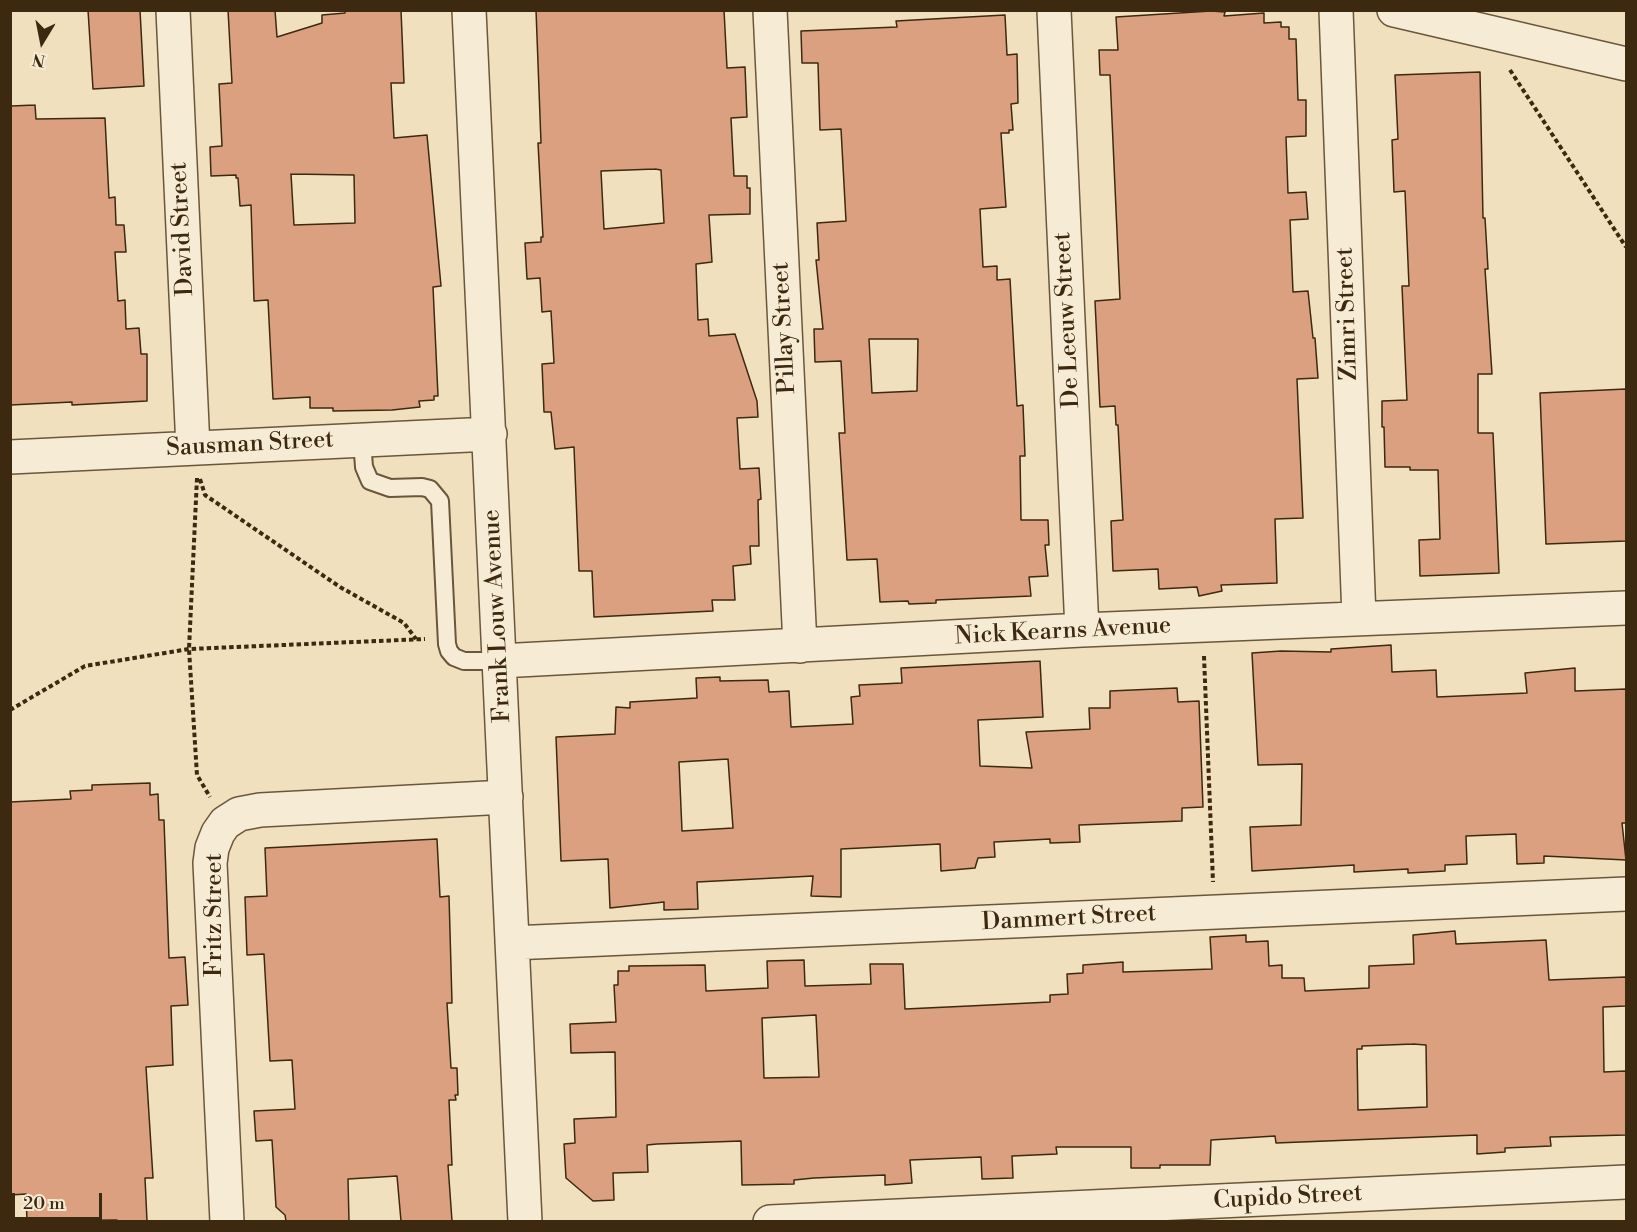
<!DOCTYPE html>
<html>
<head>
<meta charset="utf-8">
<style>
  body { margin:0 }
  #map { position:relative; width:1637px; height:1232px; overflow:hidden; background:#f1e0be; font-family:"Libre Bodoni",serif }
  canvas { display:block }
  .frame { position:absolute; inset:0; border:12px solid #3d290f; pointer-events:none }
  .north { position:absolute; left:12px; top:12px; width:60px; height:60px; -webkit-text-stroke:4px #f6ebd5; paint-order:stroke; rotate:190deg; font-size:16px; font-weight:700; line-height:24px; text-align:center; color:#3d290f }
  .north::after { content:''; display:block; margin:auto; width:21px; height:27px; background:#3d290f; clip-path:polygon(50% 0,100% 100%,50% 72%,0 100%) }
  .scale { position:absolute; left:12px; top:1193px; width:90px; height:27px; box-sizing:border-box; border:3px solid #3d290f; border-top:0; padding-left:8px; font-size:18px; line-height:21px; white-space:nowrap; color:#3d290f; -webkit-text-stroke:4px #f6ebd5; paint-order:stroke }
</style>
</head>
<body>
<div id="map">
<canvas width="1637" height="1232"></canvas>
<div class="frame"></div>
<div class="north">N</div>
<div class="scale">20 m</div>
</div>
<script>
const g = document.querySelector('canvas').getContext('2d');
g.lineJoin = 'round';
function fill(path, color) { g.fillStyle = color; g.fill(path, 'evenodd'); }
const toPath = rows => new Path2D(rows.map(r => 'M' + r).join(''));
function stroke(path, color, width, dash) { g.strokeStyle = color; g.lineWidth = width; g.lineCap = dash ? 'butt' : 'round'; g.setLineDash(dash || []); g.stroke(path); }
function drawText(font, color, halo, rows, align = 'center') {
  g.font = font + ' "Libre Bodoni",serif'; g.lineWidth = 5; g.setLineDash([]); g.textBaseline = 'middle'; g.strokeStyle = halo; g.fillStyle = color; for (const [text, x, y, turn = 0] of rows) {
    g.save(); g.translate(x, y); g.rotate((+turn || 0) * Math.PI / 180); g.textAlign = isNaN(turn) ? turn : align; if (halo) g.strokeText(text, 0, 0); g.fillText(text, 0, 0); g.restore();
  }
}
const building = toPath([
  [88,10,140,10,144,86,93,89,88,10],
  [228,10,275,10,277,37,322,23,322,15,345,13,345,10,401,10,404,83,391,83,394,138,427,135,441,286,433,287,438,396,434,396,434,400,419,401,420,407,392,410,333,411,333,408,310,408,310,397,273,399,268,300,254,301,251,205,240,206,238,178,236,178,236,175,211,176,210,147,222,146,219,84,232,83,228,10],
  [291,174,354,175,355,223,294,225,291,174],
  [536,10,724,10,727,68,745,67,747,117,731,118,734,176,747,176,747,188,750,188,750,214,709,215,712,262,696,264,698,320,708,319,709,336,735,334,757,401,758,417,737,418,740,469,759,468,761,499,758,500,759,546,750,546,751,564,733,566,735,600,712,600,713,611,594,617,592,571,579,571,574,447,555,449,551,412,544,412,542,364,554,363,551,311,542,312,540,278,527,279,525,243,541,242,541,237,543,237,538,143,541,143,536,10],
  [655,169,661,170,664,223,604,229,601,171,655,169],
  [1211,11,1225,12,1224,16,1264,13,1264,23,1281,22,1281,27,1289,27,1289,39,1296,39,1298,100,1306,100,1306,136,1286,137,1288,193,1306,192,1308,219,1290,220,1293,292,1308,291,1313,338,1315,338,1318,378,1297,379,1303,518,1275,519,1277,583,1221,585,1222,591,1199,596,1197,587,1159,589,1158,569,1113,571,1111,521,1123,520,1118,425,1116,425,1115,406,1100,407,1095,301,1120,299,1110,75,1100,75,1099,50,1118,50,1116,17,1211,11],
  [1005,15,1007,55,1017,54,1018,103,1011,104,1013,130,1009,130,1009,133,1001,133,1006,207,980,209,983,267,997,266,997,280,1010,279,1017,406,1023,405,1025,456,1020,456,1021,520,1048,520,1049,545,1045,545,1048,576,1029,577,1031,596,936,600,936,603,909,604,908,601,880,602,877,559,847,560,839,433,845,433,841,361,815,362,814,329,823,329,816,260,819,260,817,223,846,221,841,129,820,130,818,63,802,63,801,31,897,27,896,21,1005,15],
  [869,339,918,339,917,391,872,393,869,339],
  [1480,72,1483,218,1485,218,1488,269,1485,269,1492,374,1478,374,1478,433,1493,433,1499,573,1420,576,1419,540,1440,539,1438,470,1410,470,1410,467,1385,467,1384,427,1382,427,1382,401,1407,400,1402,286,1409,286,1405,191,1394,192,1392,140,1398,139,1395,75,1480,72],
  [35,105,36,119,105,118,109,198,115,197,116,225,124,225,126,252,115,252,118,301,125,300,126,329,139,328,141,354,147,354,147,401,72,405,72,402,10,405,11,106,35,105],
  [1626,389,1626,541,1546,544,1540,393,1626,389],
  [1391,645,1392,672,1436,670,1437,697,1527,693,1525,673,1575,668,1575,691,1626,689,1626,823,1622,823,1626,860,1544,856,1544,863,1517,864,1516,834,1466,836,1467,864,1445,865,1445,871,1408,873,1408,869,1354,872,1354,865,1252,871,1250,827,1301,825,1302,764,1258,765,1252,653,1281,651,1331,652,1331,649,1391,645],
  [1040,661,1043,717,978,720,980,766,1032,768,1026,732,1090,729,1089,708,1110,708,1110,691,1177,688,1178,702,1199,701,1203,807,1182,808,1182,821,1079,825,1080,842,1050,843,1050,839,994,842,995,857,978,858,975,868,941,871,940,844,841,849,841,897,811,896,813,876,697,882,698,909,664,910,664,902,610,908,608,859,561,861,556,737,615,734,616,707,630,708,630,702,697,698,696,678,720,677,720,681,768,680,769,692,789,691,791,727,853,724,851,697,860,696,859,685,902,683,901,668,1040,661],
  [728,759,733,828,682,831,679,762,728,759],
  [150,783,150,795,158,794,159,820,164,820,169,958,185,957,188,1005,171,1006,173,1065,146,1067,153,1178,145,1178,147,1221,117,1221,117,1220,27,1221,26,1194,10,1195,10,802,71,799,70,791,92,790,92,785,150,783],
  [437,839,440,897,449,896,452,1003,447,1003,451,1068,457,1068,458,1095,455,1095,456,1100,449,1100,452,1165,448,1165,452,1221,401,1221,397,1176,348,1179,349,1221,286,1221,285,1215,276,1207,272,1140,256,1141,254,1111,295,1109,292,1060,270,1061,264,954,247,955,245,897,267,896,265,848,437,839],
  [1455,931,1456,944,1546,940,1549,980,1626,977,1626,1006,1603,1007,1604,1072,1626,1071,1626,1135,1550,1137,1551,1146,1505,1148,1505,1152,1477,1154,1477,1135,1276,1143,1275,1136,1211,1140,1210,1165,1160,1165,1160,1168,1131,1168,1131,1147,1056,1147,1057,1154,1012,1156,1013,1178,982,1179,981,1157,910,1160,912,1183,885,1185,885,1175,814,1178,794,1180,794,1184,742,1185,741,1141,657,1144,647,1145,648,1172,613,1173,614,1200,593,1201,566,1178,564,1144,575,1143,574,1119,616,1117,615,1052,571,1053,570,1024,616,1022,614,985,618,985,618,971,629,971,629,966,705,965,706,991,768,988,767,961,804,960,805,986,871,984,870,964,903,964,905,1009,969,1006,1050,1002,1050,995,1068,994,1067,974,1083,973,1083,965,1123,962,1123,972,1212,969,1210,937,1246,935,1246,942,1268,941,1269,966,1282,965,1282,978,1304,978,1305,991,1369,988,1369,966,1414,964,1413,935,1455,931],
  [816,1015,819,1077,764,1078,762,1018,816,1015],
  [1413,1044,1426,1045,1427,1107,1358,1110,1357,1049,1362,1049,1362,1046,1413,1044]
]);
fill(building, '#daa080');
stroke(building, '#3d290f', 1.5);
const lane = toPath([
  [362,440,364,467,370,481,390,488,422,487,430,489,440,501,447,644,449,651,454,657,464,661,500,661]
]);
const street = toPath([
  [173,10,193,448],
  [469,10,525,1222],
  [770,10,800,646],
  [1054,10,1082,630],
  [1336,10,1359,618],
  [1394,10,1626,64],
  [10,457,490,434],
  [500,661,1082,630,1626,608],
  [512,943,1626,894],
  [227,1222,210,863,212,848,218,833,225,823,239,814,260,810,506,797],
  [770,1222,1626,1182]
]);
stroke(lane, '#6a573b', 20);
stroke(street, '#6a573b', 36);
stroke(toPath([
  [1510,70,1626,247],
  [197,478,189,649,197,775,210,797],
  [200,479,205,495,340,587,404,623,416,639],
  [1204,656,1213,882],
  [10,710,85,666,189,649,425,639]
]), '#3d290f', 4, [4.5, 3]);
stroke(lane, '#f6ebd5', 16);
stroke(street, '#f6ebd5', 33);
drawText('24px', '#3d290f', '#f6ebd5', [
  ["David Street",183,229,-93],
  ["Zimri Street",1348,314,-92],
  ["De Leeuw Street",1068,320,-93],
  ["Pillay Street",785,328,-93],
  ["Sausman Street",250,445,-3],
  ["Frank Louw Avenue",498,616,-93],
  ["Nick Kearns Avenue",1063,632,-3],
  ["Fritz Street",215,915,-90],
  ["Dammert Street",1069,919,-3],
  ["Cupido Street",1288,1198,-3]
]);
</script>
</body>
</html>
